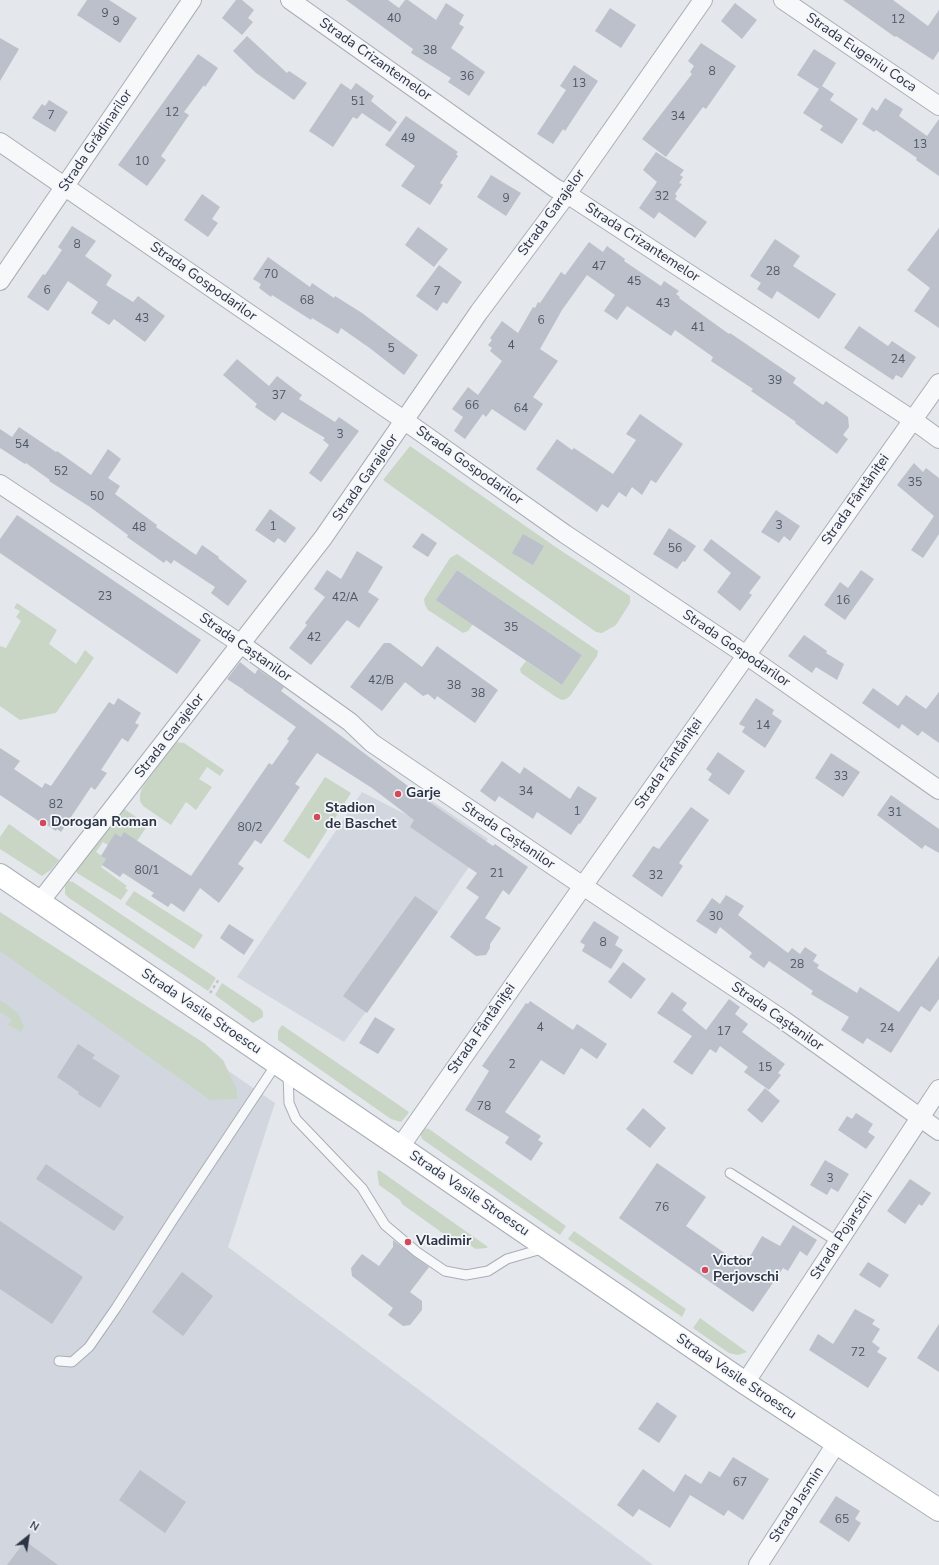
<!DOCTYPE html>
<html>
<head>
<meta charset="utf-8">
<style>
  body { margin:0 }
  #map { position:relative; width:939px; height:1565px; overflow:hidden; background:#e4e7ec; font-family:"Nunito Sans",sans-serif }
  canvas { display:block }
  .north { position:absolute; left:8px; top:1517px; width:40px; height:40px; -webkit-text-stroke:3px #f4f6f9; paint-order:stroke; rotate:30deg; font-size:11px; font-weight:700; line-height:16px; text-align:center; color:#2b3445 }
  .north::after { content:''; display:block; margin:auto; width:14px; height:18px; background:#2b3445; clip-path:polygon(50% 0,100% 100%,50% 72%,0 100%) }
</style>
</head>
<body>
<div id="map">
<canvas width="939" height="1565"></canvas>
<div class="north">N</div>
</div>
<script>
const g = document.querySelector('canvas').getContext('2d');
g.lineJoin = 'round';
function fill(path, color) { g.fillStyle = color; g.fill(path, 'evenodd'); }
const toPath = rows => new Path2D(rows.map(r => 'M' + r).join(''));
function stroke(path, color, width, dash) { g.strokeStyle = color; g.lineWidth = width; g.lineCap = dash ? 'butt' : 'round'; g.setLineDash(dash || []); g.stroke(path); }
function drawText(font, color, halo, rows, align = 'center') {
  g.font = font + ' "Nunito Sans",sans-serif'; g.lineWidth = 3.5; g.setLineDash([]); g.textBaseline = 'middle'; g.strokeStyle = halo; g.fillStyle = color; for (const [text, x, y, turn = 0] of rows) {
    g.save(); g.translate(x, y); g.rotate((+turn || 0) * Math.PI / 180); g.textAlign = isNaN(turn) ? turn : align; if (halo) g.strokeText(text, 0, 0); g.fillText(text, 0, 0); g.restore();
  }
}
fill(toPath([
  [362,792,411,817,426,797,488,839,438,912,344,1042,237,977],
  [0,914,275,1103,228,1247,653,1565,0,1565]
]), '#d2d6de');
fill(toPath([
  [410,446,560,550,630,596,630,603,616,625,602,633,596,632,383,480],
  [457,554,598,651,597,656,570,696,566,699,562,700,556,697,521,673,520,669,526,661,562,685,582,655,457,570,437,599,473,624,468,631,463,633,428,610,425,605,424,599,450,558],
  [17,603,57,630,49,644,76,664,85,650,94,658,56,713,20,720,0,706,0,646,6,648,21,621,16,617,20,611,14,608],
  [175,742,184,743,224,770,220,776,207,767,199,779,212,787,196,810,186,802,171,825,143,806,140,801,140,795,142,788],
  [325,777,351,793,309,859,283,841],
  [120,806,148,825,137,841,121,837,115,833,108,845,103,842,96,852,106,859,101,867,127,886,125,888,128,890,121,900,77,873,76,867],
  [9,824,59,860,52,869,42,876,0,849,0,837],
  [68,881,73,882,216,978,208,991,69,898,65,894,65,886],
  [134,891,203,935,194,949,125,904],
  [0,912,204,1043,223,1060,237,1090,237,1099,210,1100,0,951],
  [222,983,261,1009,263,1012,263,1017,253,1023,215,995],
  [0,1000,18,1013,24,1027,21,1032,8,1025,12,1020,0,1012],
  [282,1025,409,1112,407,1115,401,1122,391,1119,278,1040,278,1031],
  [423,1128,429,1129,566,1226,560,1235,422,1139,420,1133],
  [379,1170,488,1247,486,1248,476,1249,455,1236,448,1237,402,1204,400,1200,379,1185,377,1172],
  [574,1231,686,1309,682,1317,568,1239],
  [700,1318,747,1352,738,1355,729,1353,693,1328]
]), '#c9d6c5');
fill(toPath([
  [87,0,109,0,137,18,120,43,77,15],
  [236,0,242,0,254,10,248,18,253,22,242,35,222,18],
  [346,0,388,0,399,8,405,0,408,0,436,20,446,3,464,15,459,24,464,27,451,48,485,72,469,96,448,82,451,78,411,53,413,49],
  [843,0,893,0,928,26,939,10,939,51,933,60,896,36,895,37],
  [735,3,757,20,742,39,721,21],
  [610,8,636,25,621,48,595,31],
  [247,36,287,73,289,71,307,83,294,100,256,73,233,51],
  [0,38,19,49,0,81],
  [701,43,736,66,706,109,703,107,666,157,642,139,692,74,690,72,694,66,688,61],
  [814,49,836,63,822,86,834,94,830,100,858,119,842,144,820,130,823,126,803,113,819,89,797,75],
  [198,54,218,68,205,87,204,85,184,112,189,115,161,156,166,160,147,186,118,165],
  [574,65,598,81,565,131,563,129,553,144,537,134,566,90,560,86],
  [341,83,351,90,356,83,374,96,371,101,397,122,390,132,362,113,357,119,353,117,333,147,309,131],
  [885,98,903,109,899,116,927,136,939,119,939,176,916,160,917,158,876,130,874,132,862,124,872,107,877,111],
  [49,100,68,112,55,132,32,118,42,104,45,106],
  [406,116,458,152,456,154,458,156,440,183,443,185,430,205,401,186,415,166,385,145],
  [656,152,684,170,680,175,683,177,679,183,682,184,675,194,677,196,675,199,707,222,695,238,659,212,654,219,639,208,657,182,643,170],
  [491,175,521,193,506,216,477,197],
  [202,194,220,207,212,219,218,223,208,237,184,220],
  [72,226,96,241,85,256,112,275,106,285,133,302,138,296,165,316,145,342,114,319,109,325,91,313,98,302,68,281,48,311,27,297,43,274,45,275,62,250,58,247],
  [418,227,448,249,434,267,405,245],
  [939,228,939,328,914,311,930,288,907,270],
  [775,239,800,256,793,266,836,294,819,319,777,291,772,299,757,289,761,283,750,276],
  [589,242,603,252,607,246,625,259,624,261,661,286,664,281,679,291,676,294,680,297,679,298,729,334,730,333,796,378,793,383,823,405,826,401,848,417,849,427,843,435,848,439,837,454,795,423,796,422,751,391,753,389,711,361,713,357,675,330,671,336,627,306,617,320,604,311,615,295,587,275,562,310,540,349,558,361,533,397,543,404,525,431,492,409,486,417,483,414,465,439,454,431,463,417,452,409,468,387,478,395,502,361,490,351,492,348,488,345,492,340,490,338,502,321,518,333,533,307,535,308,538,302,540,303,561,272,565,275],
  [268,257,310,287,312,283,334,298,335,296,362,313,418,355,404,375,371,349,341,328,338,334,312,318,311,320,272,295,271,297,259,288,261,284,253,279],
  [439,265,462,282,447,304,443,302,437,311,416,296],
  [859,326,888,346,892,341,916,357,902,378,896,375,893,380,844,348],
  [237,359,269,386,277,376,302,395,299,399,335,422,339,417,359,431,321,482,309,473,329,445,323,440,325,438,282,412,275,421,255,407,257,404,223,375],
  [640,414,683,444,656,483,651,480,642,495,632,487,626,497,619,492,608,508,602,504,597,512,536,469,557,439,572,450,574,448,613,474,636,440,626,434],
  [19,427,56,452,57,451,91,475,108,449,121,459,108,478,120,486,115,494,157,525,156,527,196,555,202,545,219,557,218,558,247,581,228,606,211,593,215,587,174,560,171,564,166,560,164,563,127,537,128,535,90,507,49,481,50,480,26,463,25,464,0,448,0,429,12,437],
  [914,463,923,472,926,468,939,478,939,534,923,558,911,550,934,516,897,485],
  [270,509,296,528,285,543,278,538,274,543,255,530],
  [776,510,800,526,790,541,784,536,779,543,761,532],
  [17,515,201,640,177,674,0,553,0,539],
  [669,528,696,546,685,562,683,561,677,569,653,554],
  [422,533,437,543,428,557,412,547],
  [523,534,544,546,533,565,512,553],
  [711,539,761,577,749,593,752,595,740,611,717,592,731,573,703,550],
  [357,551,383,567,368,592,379,599,359,628,347,620,311,665,289,648,307,625,305,623,325,597,314,589,327,570,341,579],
  [457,570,582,655,562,685,436,600],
  [861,570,874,579,845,620,824,605,840,582,848,588],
  [804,635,827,651,826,653,844,664,837,680,816,667,812,673,788,656],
  [384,643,390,643,422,667,437,646,498,690,475,723,437,696,435,700,428,694,423,696,405,682,382,711,350,687],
  [240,662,255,674,258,669,265,674,284,687,281,691,432,804,493,846,495,844,528,867,509,895,503,890,485,918,501,928,490,944,490,948,486,955,476,956,450,937,479,897,466,888,477,873,410,827,414,820,372,788,317,753,295,784,300,787,273,827,261,844,255,840,238,864,244,868,219,903,200,888,184,912,171,903,168,907,151,896,154,893,123,873,120,877,102,865,106,859,101,856,115,833,121,837,124,832,191,876,269,763,272,765,289,741,287,739,296,727,243,690,244,690,227,679],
  [873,688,898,706,906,695,926,709,939,692,939,743,922,731,918,736,902,724,899,729,862,703],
  [118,698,141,713,135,723,139,725,128,742,122,738,101,770,107,773,95,790,91,787,61,832,57,829,56,831,44,823,43,824,0,795,0,748,20,761,14,769,42,788,45,783,51,786,109,702,114,705],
  [756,698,774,710,772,714,782,721,765,748,742,732,745,727,739,724],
  [718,752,745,771,729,795,708,780,712,774,706,769],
  [831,753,860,772,843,797,815,778],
  [502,761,520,774,524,767,570,799,578,786,597,798,580,824,579,823,571,835,537,812,533,819,499,796,495,802,480,791],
  [891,795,939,829,939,853,925,845,922,849,877,815],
  [691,807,709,820,679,863,683,866,662,897,632,876,653,846,659,849],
  [726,895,744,906,738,915,788,953,792,948,800,954,805,947,817,955,813,961,819,965,817,968,857,993,860,987,899,1012,939,956,939,999,930,1012,921,1006,891,1053,867,1038,863,1044,841,1030,849,1017,811,994,813,991,769,961,764,968,749,957,752,953,720,927,716,934,696,921,712,898,720,904],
  [415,896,438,912,367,1013,343,996],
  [594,921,619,937,615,945,623,950,611,969,582,951,585,945,580,942],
  [229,924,254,940,244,955,220,938],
  [623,962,646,979,631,999,608,982],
  [672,992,687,1003,682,1010,706,1030,729,999,740,1007,735,1014,748,1024,742,1032,785,1064,778,1073,781,1075,769,1090,744,1072,748,1067,720,1046,716,1053,710,1049,692,1075,673,1062,692,1036,657,1013],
  [530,1001,573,1030,577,1024,607,1044,597,1059,581,1048,564,1075,541,1060,505,1112,541,1136,538,1140,543,1143,531,1161,505,1143,509,1137,465,1110,489,1071,482,1066,526,1003,528,1004],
  [375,1017,395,1029,378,1054,359,1043],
  [78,1044,95,1055,92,1058,120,1076,100,1108,78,1094,79,1092,57,1077],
  [765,1088,780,1101,762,1123,747,1110],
  [643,1108,666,1128,650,1148,626,1129],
  [856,1113,873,1124,868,1132,875,1137,866,1149,838,1130,847,1116,852,1119],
  [825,1160,849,1174,838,1192,831,1188,827,1195,810,1185],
  [657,1163,706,1197,686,1226,736,1261,741,1255,748,1260,762,1236,780,1246,793,1225,817,1240,807,1256,800,1251,788,1271,783,1268,753,1312,619,1218],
  [46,1164,124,1217,114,1231,36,1179],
  [910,1179,931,1193,922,1206,919,1204,905,1224,887,1211],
  [0,1221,83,1277,52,1324,0,1289],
  [393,1240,429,1267,410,1292,422,1301,422,1310,410,1325,403,1326,388,1315,393,1308,352,1276,351,1268,362,1254,379,1266,393,1247],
  [868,1262,889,1275,880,1288,859,1275],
  [182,1272,213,1296,183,1336,152,1312],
  [855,1309,875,1320,872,1324,880,1329,872,1342,880,1348,877,1352,887,1358,868,1388,809,1350,818,1334,833,1344],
  [939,1324,939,1372,917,1358],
  [657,1402,677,1416,659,1443,638,1429],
  [733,1457,769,1479,743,1520,728,1510,724,1516,690,1495,670,1528,639,1509,633,1517,617,1505,643,1469,674,1492,685,1474,701,1484,709,1471,720,1477],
  [140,1470,186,1502,165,1533,119,1500],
  [836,1496,860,1511,855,1519,861,1523,849,1542,819,1522],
  [25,1541,58,1565,7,1565]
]), '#bbc0ca');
const service = toPath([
  [288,1073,289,1103,296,1119,362,1188,385,1225,417,1252,445,1271,466,1275,488,1271,507,1259,545,1248],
  [730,1173,838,1242],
  [59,1361,72,1362,89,1347,116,1308,174,1218,277,1063]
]);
const minor = toPath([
  [290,0,555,188,567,194,913,420,939,439],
  [783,0,939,106],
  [0,142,405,421,565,534,746,655,939,790],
  [0,281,192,0],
  [0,484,241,644,350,722,372,743,583,886,782,1019,939,1131],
  [39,903,323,538,479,312,567,194,703,0],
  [400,1147,583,886,939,383],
  [745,1383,939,1089],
  [758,1565,836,1444]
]);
const secondary = toPath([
  [0,875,400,1147,745,1383,939,1510]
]);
stroke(service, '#a9aeb7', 11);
stroke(minor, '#a9aeb7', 20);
stroke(secondary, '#a9aeb7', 24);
stroke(toPath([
  [210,993,219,979]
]), '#c2c5cb', 2.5, [3, 3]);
stroke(service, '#f7f8fa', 9);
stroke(minor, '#f7f8fa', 18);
stroke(secondary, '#fff', 22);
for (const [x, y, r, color] of [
  [398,794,4,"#d1495b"],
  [317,817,4,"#d1495b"],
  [43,823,4,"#d1495b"],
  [408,1242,4,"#d1495b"],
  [705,1270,4,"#d1495b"]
]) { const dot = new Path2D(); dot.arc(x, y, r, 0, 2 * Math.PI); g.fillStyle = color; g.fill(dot); stroke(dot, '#f4f6f9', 1.5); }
drawText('12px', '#4f5766', null, [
  ["9",105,14],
  ["40",394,19],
  ["12",898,20],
  ["9",116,22],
  ["38",430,51],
  ["8",712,72],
  ["36",467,77],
  ["13",579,84],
  ["51",358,102],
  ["12",172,113],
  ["7",51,116],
  ["34",678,117],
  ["49",408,139],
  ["13",920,145],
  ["10",142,162],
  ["32",662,197],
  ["9",506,199],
  ["8",77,245],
  ["47",599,267],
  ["28",773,272],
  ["70",271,275],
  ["45",634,282],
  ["6",47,291],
  ["7",437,292],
  ["68",307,301],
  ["43",663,304],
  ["43",142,319],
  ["6",541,321],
  ["41",698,328],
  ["4",511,346],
  ["5",391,349],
  ["24",898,360],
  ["39",775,381],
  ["37",279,396],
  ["66",472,406],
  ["64",521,409],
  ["3",340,435],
  ["54",22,445],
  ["52",61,472],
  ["35",915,483],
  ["50",97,497],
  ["3",779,526],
  ["1",273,527],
  ["48",139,528],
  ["56",675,549],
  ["23",105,597],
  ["42/A",345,598],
  ["16",843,601],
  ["35",511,628],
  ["42",314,638],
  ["42/B",381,681],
  ["38",454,686],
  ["38",478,694],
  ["14",763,726],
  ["33",841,777],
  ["34",526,792],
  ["82",56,805],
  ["1",577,812],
  ["31",895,813],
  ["80/2",250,828],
  ["80/1",147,871],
  ["21",497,874],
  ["32",656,876],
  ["30",716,917],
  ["8",603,943],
  ["28",797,965],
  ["4",540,1028],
  ["24",887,1029],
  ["17",724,1032],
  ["2",512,1065],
  ["15",765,1068],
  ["78",484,1107],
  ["3",830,1179],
  ["76",662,1208],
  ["72",858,1353],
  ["67",740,1483],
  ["65",842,1520]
]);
drawText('14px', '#2b3445', '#f4f6f9', [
  ["Strada Eugeniu Coca",861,53,34],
  ["Strada Crizantemelor",375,60,35],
  ["Strada Grădinarilor",96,141,-56],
  ["Strada Garajelor",552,213,-54],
  ["Strada Crizantemelor",642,243,33],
  ["Strada Gospodarilor",203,282,35],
  ["Strada Gospodarilor",469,466,35],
  ["Strada Garajelor",366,478,-55],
  ["Strada Fântâniței",856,500,-55],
  ["Strada Caștanilor",245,648,35],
  ["Strada Gospodarilor",736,649,34],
  ["Strada Garajelor",170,736,-52],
  ["Strada Fântâniței",669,764,-55],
  ["Strada Caștanilor",508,836,34],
  ["Strada Vasile Stroescu",201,1012,34],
  ["Strada Caștanilor",777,1017,35],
  ["Strada Fântâniței",482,1029,-55],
  ["Strada Vasile Stroescu",469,1194,34],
  ["Strada Pojarschi",842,1236,-57],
  ["Strada Vasile Stroescu",736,1377,34],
  ["Strada Jasmin",797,1505,-57]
]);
drawText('bold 14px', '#2b3445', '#f4f6f9', [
  ["Garje",406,794],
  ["Stadion",325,809],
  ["de Baschet",325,825],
  ["Dorogan Roman",51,823],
  ["Vladimir",416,1242],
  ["Victor",713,1262],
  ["Perjovschi",713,1278]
], 'left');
</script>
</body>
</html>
